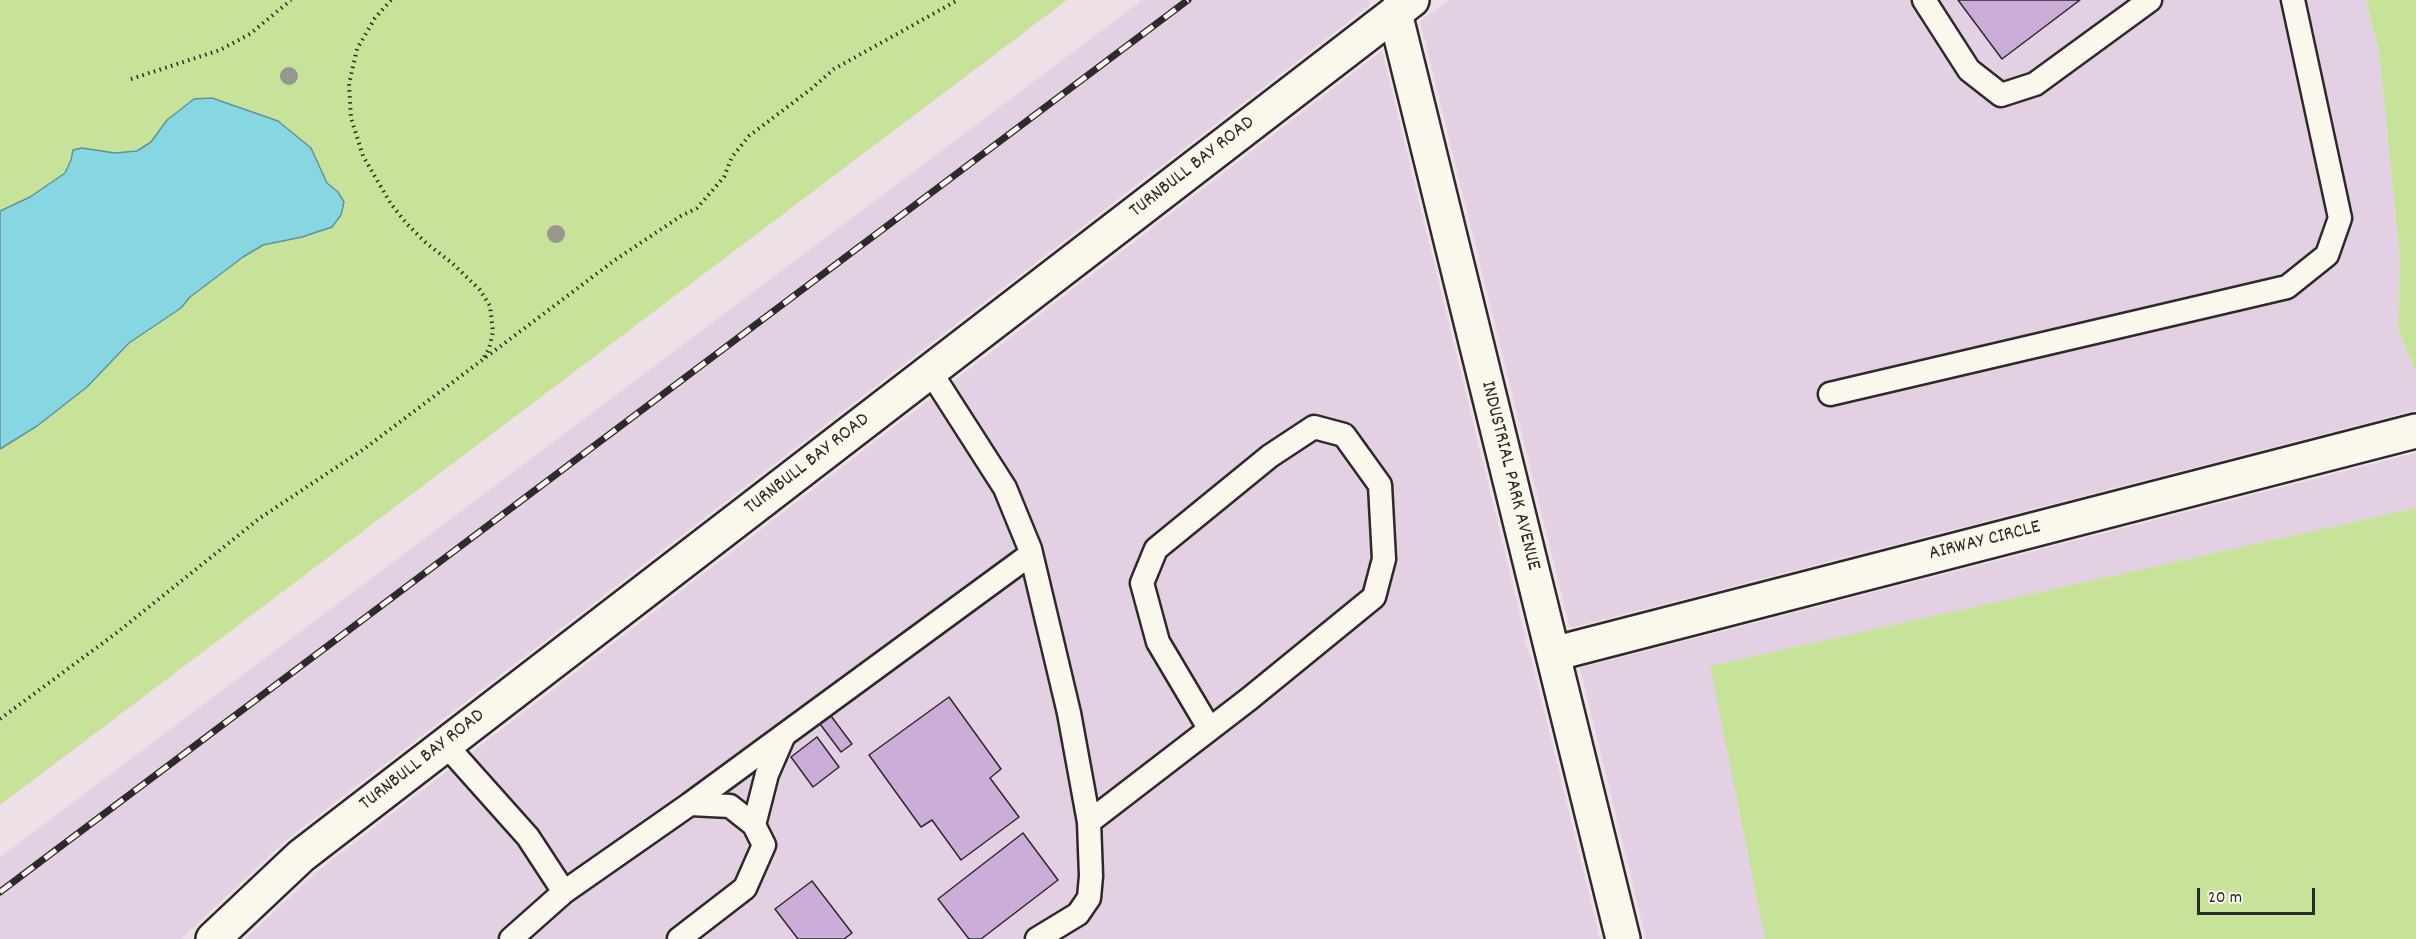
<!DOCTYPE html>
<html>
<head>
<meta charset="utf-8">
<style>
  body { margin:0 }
  #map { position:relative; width:2416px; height:939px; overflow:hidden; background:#ede0e6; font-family:Dekko,sans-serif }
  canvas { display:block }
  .scale { position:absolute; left:2197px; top:888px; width:118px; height:27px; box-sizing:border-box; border:3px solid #2b2b2b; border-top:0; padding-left:8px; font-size:18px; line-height:21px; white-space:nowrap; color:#2b2b2b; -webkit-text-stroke:4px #fbf7ec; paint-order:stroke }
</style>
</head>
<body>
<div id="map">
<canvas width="2416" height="939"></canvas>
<div class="scale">20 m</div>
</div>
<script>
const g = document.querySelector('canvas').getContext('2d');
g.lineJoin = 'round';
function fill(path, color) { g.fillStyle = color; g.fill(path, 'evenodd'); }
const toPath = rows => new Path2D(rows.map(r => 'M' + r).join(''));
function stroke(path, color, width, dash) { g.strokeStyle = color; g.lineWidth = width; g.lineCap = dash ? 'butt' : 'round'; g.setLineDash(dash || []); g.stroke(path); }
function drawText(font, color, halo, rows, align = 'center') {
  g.font = font + ' Dekko,sans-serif'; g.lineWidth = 5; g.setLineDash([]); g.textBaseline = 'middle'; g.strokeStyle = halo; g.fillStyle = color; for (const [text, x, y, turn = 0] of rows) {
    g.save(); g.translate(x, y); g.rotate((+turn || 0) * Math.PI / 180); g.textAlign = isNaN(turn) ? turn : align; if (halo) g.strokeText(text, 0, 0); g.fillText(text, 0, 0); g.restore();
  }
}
fill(toPath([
  [1142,0,1369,0,1370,5,286,840,181,939,0,939,0,857],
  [1449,0,2366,0,2379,52,2400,258,2398,329,2416,373,2416,410,1570,628,1420,21],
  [1382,51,1526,639,1524,640,1531,658,1600,939,245,939,318,871],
  [2416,453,2416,508,1711,666,1765,939,1646,939,1580,668]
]), '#e3d0e2');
fill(toPath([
  [0,0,1067,0,0,805],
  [2366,0,2416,0,2416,373,2398,329,2400,258,2379,52],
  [2416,508,2416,939,1765,939,1710,666]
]), '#c7e39a');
const water = toPath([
  [212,98,278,121,311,148,327,183,338,192,344,202,341,215,332,227,302,237,263,245,243,257,190,297,181,308,129,343,87,387,37,426,0,449,0,211,30,197,65,173,71,160,73,150,82,148,115,153,137,151,151,142,167,120,194,99,212,98]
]);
fill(water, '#87d7e3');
stroke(water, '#629299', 1.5);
const building = toPath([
  [1958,0,2080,0,2002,59,1958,0],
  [949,697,1001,769,990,778,1019,817,961,860,932,820,921,827,869,755,949,697],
  [831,716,852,744,841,752,820,724,831,716],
  [817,737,839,767,813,787,791,757,817,737],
  [1023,833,1058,880,981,939,969,939,938,899,1023,833],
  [812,881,852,933,844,939,798,939,775,909,812,881]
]);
fill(building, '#ccacd8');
stroke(building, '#2b2b2b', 1.5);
const lane = toPath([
  [1924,0,1969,70,2001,95,2035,84,2150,0],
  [930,371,1005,488,1030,549,1069,713,1089,822,1091,876,1089,898,1078,914,1037,939],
  [1830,394,2287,287,2327,255,2340,218,2293,0],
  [784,735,1031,554],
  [445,744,528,837,564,892],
  [690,804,784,735,767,774,754,825],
  [1089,822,1249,699,1374,597,1384,559,1380,485,1344,435,1314,427,1270,456,1156,549,1142,583,1158,642,1209,728],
  [511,939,564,892,690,804,730,806,754,825,764,845,745,888,679,939]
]);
const street = toPath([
  [1395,13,1623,939],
  [1553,654,2416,431]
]);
const secondary = toPath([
  [213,939,301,856,1412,0]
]);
stroke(lane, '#2b2b2b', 27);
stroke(street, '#2b2b2b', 38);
stroke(secondary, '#2b2b2b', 38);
stroke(toPath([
  [391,0,375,18,357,49,349,84,351,118,363,156,391,204,407,224,426,243,452,263,480,290,490,306,493,332,489,349,482,360],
  [131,79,220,50,250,34,291,0],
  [0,719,115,634,260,518,364,449,615,260,681,216,697,208,724,177,732,157,749,136,811,89,834,69,958,0]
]), '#2b2b2b', 4, [1.5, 4.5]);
stroke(lane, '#fbf7ec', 22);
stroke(street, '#fbf7ec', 33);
stroke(secondary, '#fbf7ec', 33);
const rail = toPath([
  [0,892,1188,0]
]);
stroke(rail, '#2b2b2b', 7);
stroke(rail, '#fbf7ec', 4.5, [14]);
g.fillStyle = '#98968f';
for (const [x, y] of [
  [289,76],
  [556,234]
]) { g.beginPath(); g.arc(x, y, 9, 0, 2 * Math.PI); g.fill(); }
drawText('20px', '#2b2b2b', '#fbf7ec', [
  ["TURNBULL BAY ROAD",1193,168,-38],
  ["TURNBULL BAY ROAD",808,465,-38],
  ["INDUSTRIAL PARK AVENUE",1509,476,76],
  ["AIRWAY CIRCLE",1985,542,-14],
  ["TURNBULL BAY ROAD",423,761,-38]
]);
</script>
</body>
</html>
